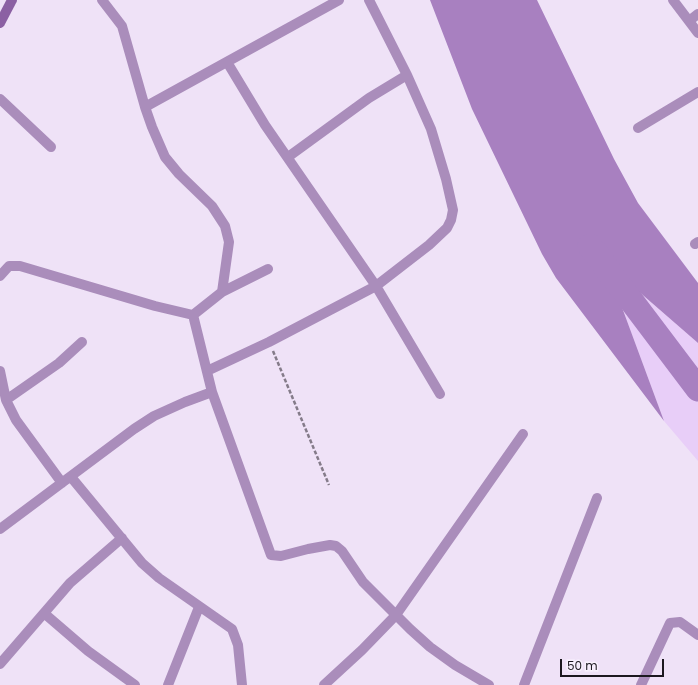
<!DOCTYPE html>
<html>
<head>
<meta charset="utf-8">
<style>
  body { margin:0 }
  #map { position:relative; width:698px; height:685px; overflow:hidden; background:#efe2f7; font-family:Poppins,sans-serif }
  canvas { display:block }
  .scale { position:absolute; left:560px; top:659px; width:104px; height:18px; box-sizing:border-box; border:2px solid #1c181f; border-top:0; padding-left:5px; font-size:12px; line-height:14px; white-space:nowrap; color:#1c181f; -webkit-text-stroke:3px #f9f2fe; paint-order:stroke }
</style>
</head>
<body>
<div id="map">
<canvas width="698" height="685"></canvas>
<div class="scale">50 m</div>
</div>
<script>
const g = document.querySelector('canvas').getContext('2d');
g.lineJoin = 'round';
function fill(path, color) { g.fillStyle = color; g.fill(path, 'evenodd'); }
const toPath = rows => new Path2D(rows.map(r => 'M' + r).join(''));
function stroke(path, color, width, dash) { g.strokeStyle = color; g.lineWidth = width; g.lineCap = dash ? 'butt' : 'round'; g.setLineDash(dash || []); g.stroke(path); }
fill(toPath([
  [610,275,637,290,698,343,698,461,664,421]
]), '#e8cef8');
fill(toPath([
  [430,0,537,0,614,159,638,203,698,283,698,343,637,290,610,275,664,421,556,278,542,254,472,109]
]), '#a880c0');
stroke(toPath([
  [590,246,698,389]
]), '#a880c0', 25);
stroke(toPath([
  [273,351,329,485]
]), '#847b89', 2.5, [4, 2]);
stroke(toPath([
  [102,0,122,26,145,107,339,0],
  [369,0,407,75,431,129,446,179,453,210,451,220,447,228,429,245,376,286,440,394],
  [673,0,698,33],
  [689,21,698,14],
  [0,99,51,147],
  [638,128,698,92],
  [288,157,369,98,407,75],
  [695,244,698,242],
  [0,276,9,266,20,266,155,306,193,315],
  [222,292,268,269],
  [0,371,6,400,16,420,62,483],
  [207,371,269,342,376,286,265,125,227,62],
  [212,392,271,555,281,556,308,549,330,545,336,546,342,551,363,582,410,629,430,647,455,665,489,685],
  [6,400,59,363,82,342],
  [71,477,142,563,159,578,232,629,238,645,242,685],
  [0,529,134,429,154,416,185,402,212,392,193,315,222,292,229,242,225,226,212,206,179,174,165,157,152,127,145,107],
  [45,614,88,651,135,685],
  [0,664,70,583,122,538],
  [168,685,199,607],
  [324,685,362,650,396,615,523,434],
  [524,685,597,498],
  [641,685,670,623,680,622,698,635]
]), '#aa8dbb', 10);
stroke(toPath([
  [0,23,12,0]
]), '#8b60a3', 10);
</script>
</body>
</html>
